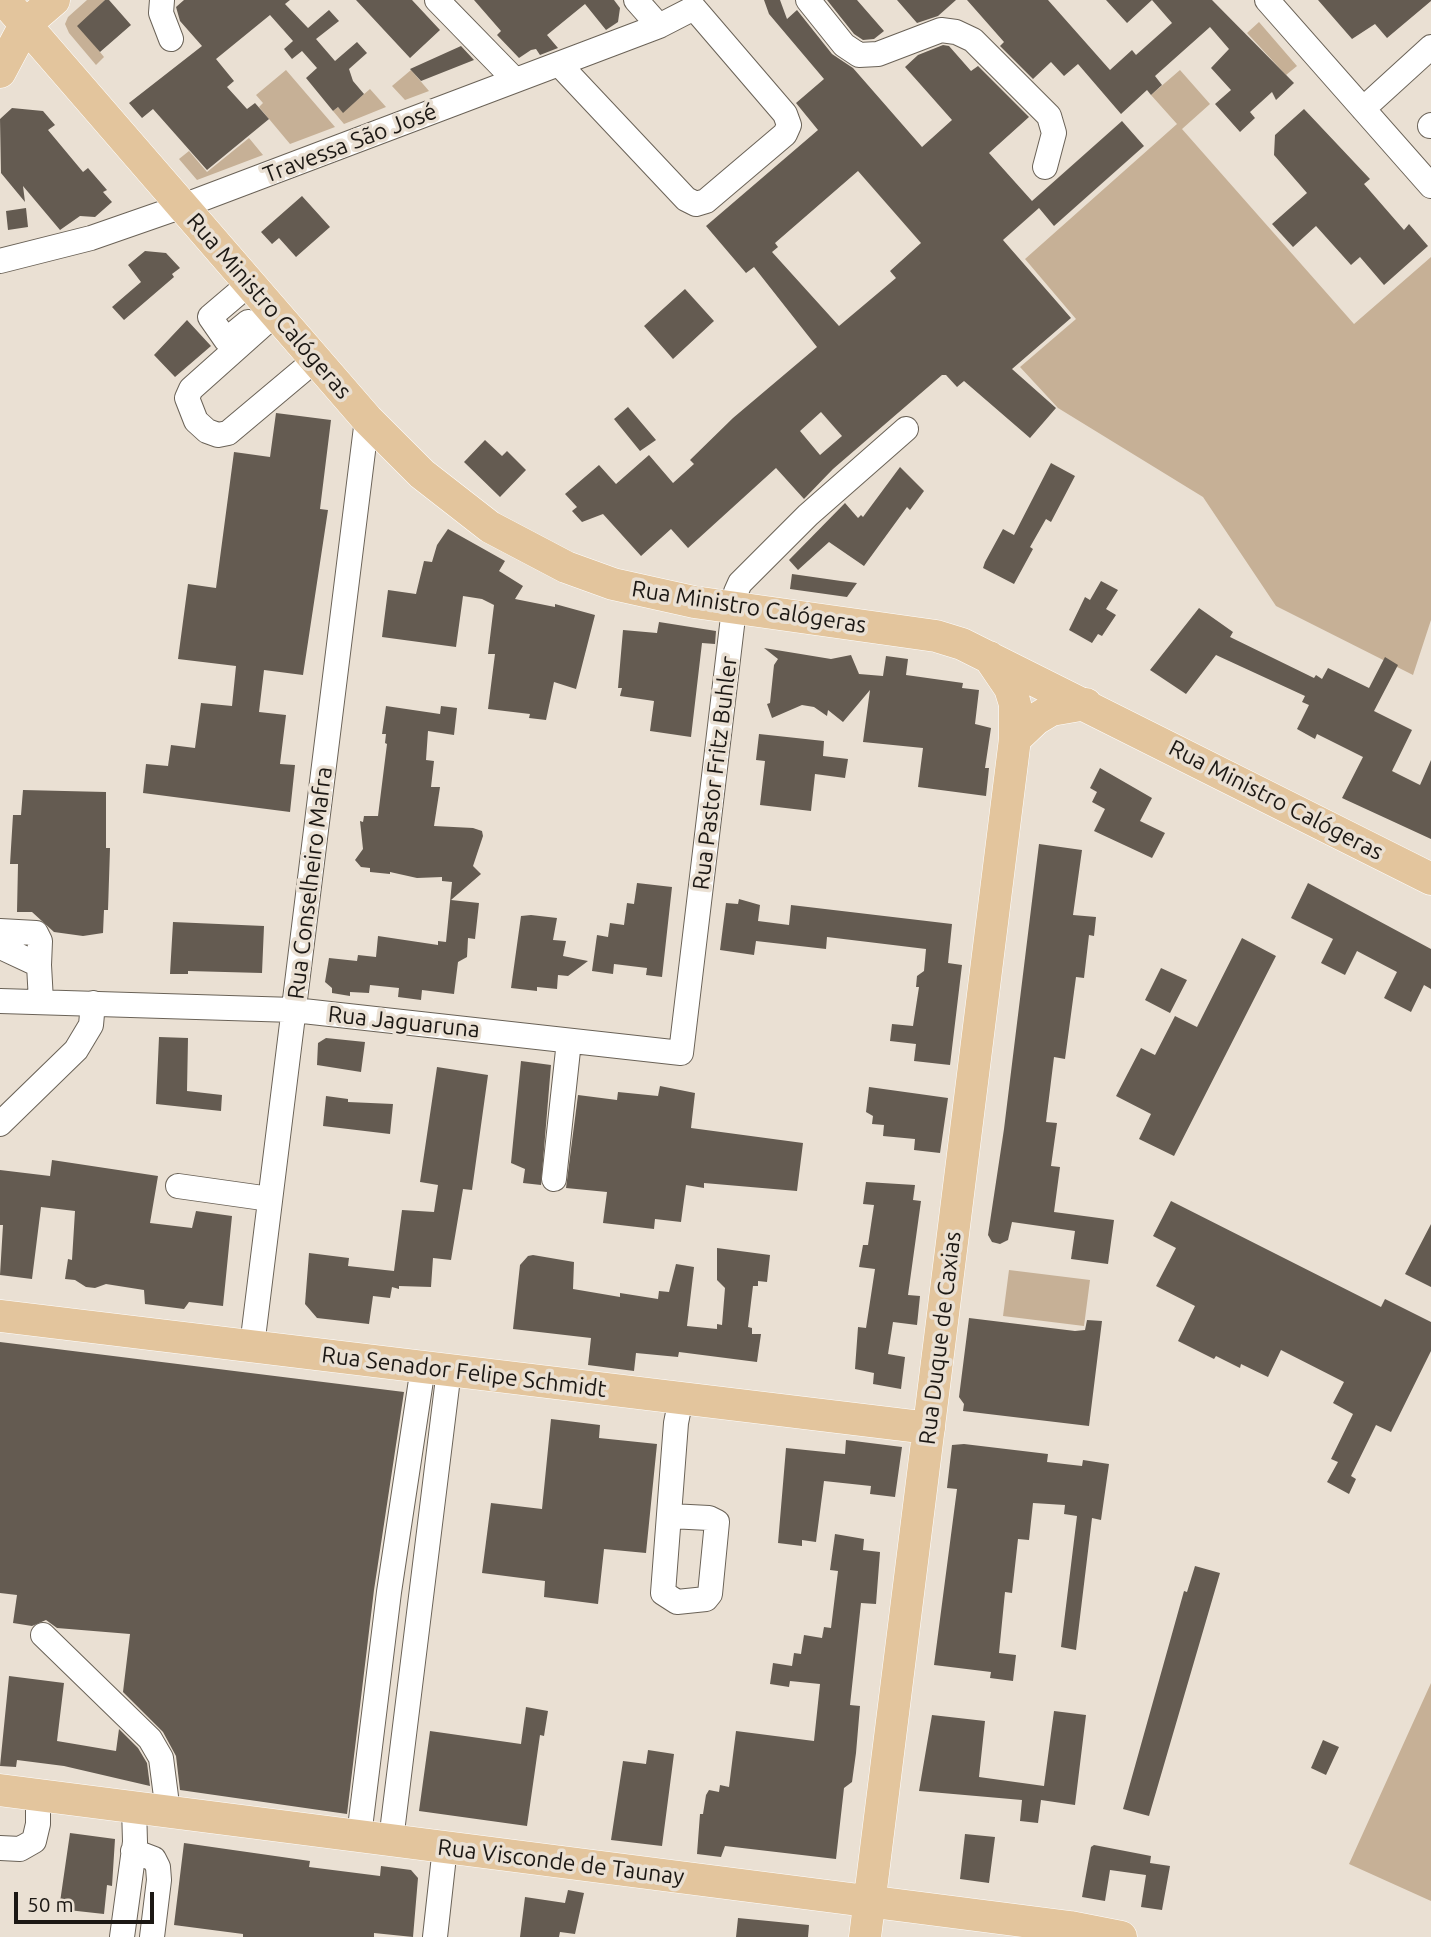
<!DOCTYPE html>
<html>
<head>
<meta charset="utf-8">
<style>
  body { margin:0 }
  #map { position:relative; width:1431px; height:1937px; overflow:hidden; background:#eae0d3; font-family:Ubuntu,sans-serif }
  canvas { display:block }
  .scale { position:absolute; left:14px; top:1892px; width:140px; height:32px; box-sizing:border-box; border:4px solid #1c1814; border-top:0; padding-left:9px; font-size:21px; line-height:24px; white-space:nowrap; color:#1c1814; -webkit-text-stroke:5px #eae0d3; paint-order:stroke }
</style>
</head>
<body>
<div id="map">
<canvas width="1431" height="1937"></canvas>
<div class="scale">50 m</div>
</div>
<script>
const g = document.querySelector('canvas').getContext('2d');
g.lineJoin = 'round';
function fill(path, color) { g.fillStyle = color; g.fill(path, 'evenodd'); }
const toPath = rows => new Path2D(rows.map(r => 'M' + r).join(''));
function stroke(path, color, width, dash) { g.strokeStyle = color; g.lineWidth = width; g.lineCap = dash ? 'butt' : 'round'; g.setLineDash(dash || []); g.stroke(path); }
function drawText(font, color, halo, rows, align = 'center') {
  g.font = font + ' Ubuntu,sans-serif'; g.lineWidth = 7; g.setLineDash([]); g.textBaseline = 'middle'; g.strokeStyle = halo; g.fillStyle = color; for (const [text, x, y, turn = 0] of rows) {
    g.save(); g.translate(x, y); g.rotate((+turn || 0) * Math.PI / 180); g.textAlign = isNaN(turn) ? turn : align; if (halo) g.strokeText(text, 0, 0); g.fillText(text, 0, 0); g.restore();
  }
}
fill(toPath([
  [87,0,105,0,79,26,104,57,96,65,69,33,65,24,68,17],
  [1259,22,1297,66,1286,75,1247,33],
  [286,70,335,127,290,144,259,107,263,103,256,95],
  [411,70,429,91,405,100,392,86],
  [1180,70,1210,104,1182,129,1354,324,1431,257,1431,620,1413,675,1276,606,1203,497,1058,408,1020,367,1076,319,1025,259,1177,124,1151,95],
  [370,89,386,107,344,124,333,111,338,107,343,112],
  [249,138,263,155,197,180,179,159,189,151,207,172],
  [1009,1270,1090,1280,1084,1326,1003,1316],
  [1431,1683,1431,1901,1349,1864]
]), '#c6b096');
fill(toPath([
  [105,0,109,0,131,25,100,52,77,26],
  [184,0,290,0,285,4,308,28,329,10,339,21,316,39,335,61,357,42,367,53,349,69,353,81,364,94,343,113,338,107,333,111,306,78,317,68,302,51,292,59,284,49,293,41,270,15,216,59,234,81,227,87,247,109,255,103,269,119,207,170,153,109,142,118,129,103,202,46,180,21,176,7],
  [356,0,412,0,440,30,410,58],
  [474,0,614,0,620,8,618,22,606,30,585,4,547,35,558,48,540,55,536,49,531,50,519,58,497,35,501,31],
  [764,0,780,0,787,19,797,10,832,54,853,68,922,147,952,120,905,67,918,55,943,45,949,46,971,71,978,66,1029,117,989,153,1032,201,1122,121,1144,146,1054,226,1039,208,1003,240,1071,318,1012,369,1056,408,1030,438,964,381,957,387,946,375,942,375,833,469,804,499,776,468,688,548,671,529,641,556,603,514,582,522,572,511,577,507,565,494,599,465,616,484,649,455,673,483,694,464,690,460,733,418,817,347,754,267,746,273,706,226,818,130,796,103,824,79,769,14],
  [858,171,921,243,890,271,896,278,839,326,772,252,778,247,775,243],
  [821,412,842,436,820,455,800,431],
  [827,0,857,0,884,31,874,39,863,40,854,34],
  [897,0,956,0,938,16,917,23],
  [967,0,1048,0,1110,70,1132,50,1136,55,1172,23,1152,0,1127,23,1106,0,1212,0,1294,83,1276,100,1272,92,1250,112,1255,118,1240,132,1215,104,1231,90,1211,68,1229,49,1210,27,1155,76,1162,85,1151,95,1147,90,1121,114,1078,64,1064,76,1051,62,1033,79,1000,46,1004,42],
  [1318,0,1431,0,1431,1,1387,38,1375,24,1352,39],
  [461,46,474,60,421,81,410,69],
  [12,108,43,111,55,125,48,130,83,172,88,168,107,190,103,192,112,202,95,217,80,216,60,230,23,186,25,202,1,173,0,119],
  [1304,109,1370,179,1364,184,1404,230,1409,224,1428,246,1384,285,1360,257,1351,265,1316,226,1293,247,1272,224,1307,193,1274,155,1275,135],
  [302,196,330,227,296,257,279,238,272,244,261,232],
  [26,208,28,227,8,230,6,211],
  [145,251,166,253,180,268,172,274,174,277,124,320,112,307,141,282,128,265],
  [685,289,714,321,673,359,644,326],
  [187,320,211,346,175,377,154,355],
  [628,407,656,440,640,451,614,419],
  [276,413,331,420,320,509,328,510,303,675,264,670,259,712,286,715,280,764,295,765,290,812,143,793,146,764,168,766,171,745,195,748,201,703,232,706,236,666,178,659,188,584,216,588,234,452,270,457],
  [485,440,502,456,507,451,526,470,500,497,464,462],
  [1051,463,1075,476,1051,522,1046,519,1030,547,1033,549,1014,584,983,568,985,562,1003,529,1014,535],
  [900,467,924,491,910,510,907,507,864,566,829,542,798,570,789,560,845,503,858,518,861,515,863,517],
  [448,529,505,561,499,571,523,586,515,599,555,607,555,604,595,615,576,689,554,682,546,720,529,718,530,714,488,709,495,654,488,654,494,605,482,599,463,596,456,647,382,637,388,590,416,594,424,561,432,562,437,545],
  [792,574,841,581,857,583,847,597,790,589],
  [1101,581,1118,590,1106,609,1116,615,1102,636,1098,634,1092,643,1069,630,1085,597,1090,600],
  [1199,608,1233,632,1230,637,1314,678,1316,675,1322,679,1328,668,1369,688,1385,657,1398,665,1374,711,1412,730,1392,771,1420,785,1431,760,1431,839,1342,798,1363,757,1317,734,1315,739,1297,729,1309,705,1302,702,1305,696,1216,655,1186,694,1150,670],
  [659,622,716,631,715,644,702,643,691,737,650,731,654,701,620,696,622,688,618,688,623,630,657,633],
  [764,648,831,659,851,655,859,674,883,676,886,656,908,659,906,675,963,683,962,688,979,690,975,724,991,728,985,768,989,768,986,796,918,787,923,748,863,742,870,690,843,722,828,710,827,716,814,707,802,705,772,718,767,704,770,703,774,665,778,659],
  [386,706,440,714,441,706,457,708,454,735,428,731,426,760,434,761,431,787,440,787,434,826,473,828,482,831,483,836,473,866,481,874,451,900,479,903,475,939,468,938,467,957,458,962,454,994,422,990,421,1000,398,997,399,988,370,985,369,993,350,992,350,996,332,993,332,988,325,982,329,958,357,961,358,955,376,957,378,936,438,945,438,941,446,942,452,882,442,881,442,877,417,878,390,872,390,874,370,872,370,868,361,867,355,860,363,849,360,821,363,822,364,816,378,816,387,744,385,743,386,734,382,734],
  [759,734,824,741,823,756,848,759,845,778,815,774,811,811,760,805,765,761,756,760],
  [1100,768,1152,798,1140,821,1165,833,1152,858,1094,831,1105,809,1092,802,1097,792,1090,788],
  [23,790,106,792,106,848,110,848,108,910,104,910,103,933,83,936,54,932,32,912,17,912,18,864,10,864,13,815,21,815],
  [1039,844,1082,850,1073,915,1096,917,1094,936,1089,935,1084,978,1076,977,1065,1059,1054,1057,1046,1122,1057,1123,1051,1166,1060,1167,1054,1212,1114,1220,1108,1264,1071,1259,1075,1231,1012,1222,1008,1240,1000,1244,992,1242,988,1235,1004,1129],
  [637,883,672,887,662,977,646,975,647,968,614,964,613,974,592,971,597,935,608,937,610,923,624,925,627,903,634,904],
  [1308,883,1431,949,1431,989,1424,985,1411,1012,1384,998,1397,972,1357,951,1345,975,1321,963,1333,939,1291,918],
  [739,899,760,905,758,921,789,925,791,905,952,924,948,963,962,965,950,1065,914,1061,916,1044,890,1041,892,1024,913,1026,919,987,916,987,917,976,924,971,926,949,827,937,826,949,756,941,754,955,720,950,726,903,738,904],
  [531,915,557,918,553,940,566,941,563,956,588,961,568,976,558,975,557,989,537,987,537,991,511,988,521,916],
  [173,922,264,926,262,973,188,971,188,974,170,974],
  [1242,938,1276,956,1174,1156,1139,1139,1151,1114,1116,1096,1141,1048,1155,1055,1175,1016,1197,1027],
  [1161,968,1187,980,1170,1013,1145,1000],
  [159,1037,188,1038,187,1091,222,1095,221,1111,156,1104],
  [326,1038,365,1042,361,1072,317,1065,318,1043],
  [521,1061,551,1065,541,1185,523,1183,525,1169,511,1163],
  [437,1067,488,1075,472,1190,463,1189,451,1260,433,1258,431,1287,399,1286,399,1289,392,1287,390,1298,373,1296,369,1324,317,1318,305,1304,309,1253,349,1258,348,1266,394,1271,402,1210,434,1212,438,1185,420,1182],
  [660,1086,695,1093,691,1128,803,1143,797,1191,704,1183,704,1188,686,1185,681,1222,655,1219,654,1229,603,1223,607,1192,566,1188,578,1095,617,1100,618,1092,658,1096],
  [869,1087,948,1098,940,1153,914,1150,915,1139,883,1136,884,1125,872,1124,873,1116,866,1112],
  [326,1096,348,1099,348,1102,393,1104,390,1134,323,1126],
  [52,1160,158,1176,150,1223,192,1228,196,1211,232,1216,223,1306,189,1302,184,1309,145,1304,144,1290,106,1284,95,1288,86,1287,75,1280,65,1279,68,1259,72,1260,75,1211,41,1207,32,1279,0,1275,3,1225,0,1225,0,1170,50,1176],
  [866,1182,915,1185,913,1200,921,1201,908,1295,920,1296,917,1325,893,1322,888,1354,905,1357,901,1389,873,1384,874,1373,855,1369,858,1327,866,1328,875,1269,859,1267,863,1245,868,1245,874,1205,863,1204],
  [1171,1201,1381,1307,1385,1299,1431,1322,1431,1351,1391,1432,1376,1425,1351,1476,1356,1479,1349,1494,1327,1482,1338,1462,1331,1459,1353,1414,1333,1403,1344,1382,1281,1350,1268,1377,1241,1364,1240,1368,1216,1356,1214,1359,1178,1341,1195,1306,1156,1286,1176,1248,1153,1236],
  [1431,1224,1431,1287,1405,1274],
  [717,1248,770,1255,767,1282,758,1281,758,1286,753,1286,748,1327,752,1328,752,1334,761,1334,757,1362,679,1352,678,1357,636,1353,634,1371,588,1365,591,1338,513,1329,520,1265,528,1256,533,1255,574,1262,573,1289,620,1297,620,1293,658,1299,659,1291,669,1292,676,1264,694,1267,687,1326,717,1329,717,1324,722,1325,725,1288,717,1280],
  [969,1318,1075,1331,1085,1330,1087,1320,1102,1321,1089,1426,963,1411,964,1404,959,1397],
  [0,1342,404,1392,374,1590,347,1814,180,1790,176,1756,163,1732,123,1692,130,1634,57,1628,46,1620,32,1626,13,1623,17,1595,0,1593],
  [551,1419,600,1425,599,1438,657,1444,646,1553,604,1549,598,1604,544,1597,545,1581,482,1573,491,1503,542,1509],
  [846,1440,902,1447,895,1497,870,1494,871,1486,824,1481,816,1542,802,1540,802,1546,778,1543,786,1448,845,1454],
  [964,1444,1048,1454,1047,1462,1082,1466,1083,1460,1109,1464,1101,1520,1092,1518,1076,1650,1061,1647,1077,1516,1064,1514,1065,1505,1033,1503,1029,1540,1018,1539,1012,1593,1005,1592,999,1653,1016,1655,1013,1681,990,1678,991,1672,934,1665,957,1489,947,1488,952,1445],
  [835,1534,864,1539,863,1550,880,1552,876,1604,861,1603,850,1705,860,1706,856,1753,852,1782,844,1788,836,1859,725,1846,721,1857,697,1854,700,1814,703,1814,706,1795,709,1790,719,1792,720,1785,729,1787,736,1731,814,1741,820,1684,790,1681,789,1687,770,1684,773,1663,792,1666,794,1653,801,1654,804,1635,822,1638,824,1627,831,1628,838,1571,830,1570],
  [1195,1566,1220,1573,1149,1816,1123,1809,1184,1591,1187,1592],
  [9,1676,64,1683,57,1741,116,1751,119,1729,138,1748,147,1763,150,1786,64,1766,17,1760,16,1767,0,1766],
  [526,1707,548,1711,544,1736,540,1735,527,1826,419,1811,430,1731,521,1744],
  [1054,1711,1086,1715,1075,1805,1041,1800,1038,1823,1020,1821,1022,1800,919,1791,932,1715,985,1721,979,1777,1044,1786],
  [1323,1740,1339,1747,1326,1775,1311,1768],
  [648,1750,674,1754,662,1846,611,1840,623,1761,646,1764],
  [70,1833,115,1839,112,1886,107,1885,104,1914,59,1909],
  [965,1834,995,1837,989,1883,960,1879],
  [184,1843,310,1861,309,1867,380,1876,381,1866,411,1870,418,1878,413,1937,374,1933,374,1937,243,1937,243,1934,174,1925],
  [1094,1845,1151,1856,1150,1863,1170,1866,1162,1910,1141,1907,1146,1875,1110,1870,1105,1901,1082,1897,1091,1847],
  [568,1890,584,1893,575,1934,560,1932,559,1937,520,1937,525,1897,565,1903],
  [738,1918,809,1925,808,1937,736,1937]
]), '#645b51');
const minor = toPath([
  [162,0,161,13,171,39],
  [437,0,515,80],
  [636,0,659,26],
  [808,0,844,45,859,55,878,54,941,30,956,32,973,40,1049,116,1054,133,1045,167],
  [1267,0,1431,186],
  [1363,109,1431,47],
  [1430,126,1431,125],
  [0,261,91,238,183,206,659,26,694,8,785,114,789,125,785,134,706,201,696,204,686,199,559,64],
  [275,314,191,389,187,398,196,421,207,431,218,435,228,433,315,360],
  [248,322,226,340,210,317,250,283],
  [0,931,36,933,40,941,39,965],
  [0,943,5,949,39,965,41,1001],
  [0,1001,294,1010,681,1053,736,592,740,583,808,515,906,429],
  [0,1124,76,1050,91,1025,93,1003],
  [554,1179,569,1041],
  [178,1186,270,1199],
  [252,1346,367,419],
  [670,1516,709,1518,717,1522,710,1594,706,1599,677,1602,663,1593,676,1423,681,1398],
  [43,1635,150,1739,161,1758,168,1812],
  [359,1836,389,1592,423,1367],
  [391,1840,449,1370],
  [0,1848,20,1849,34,1841,38,1824,38,1795],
  [133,1851,154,1859,158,1867,159,1880,152,1937],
  [122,1937,135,1842,134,1807],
  [435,1937,445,1847]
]);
const major = toPath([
  [4,0,367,419,422,474,490,527,566,567,613,584,694,602,936,636,962,644,1431,879],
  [0,72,25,25,54,0],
  [1015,739,1036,719,1051,710,1086,704],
  [0,1316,929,1428],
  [0,1790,1070,1927,1121,1937],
  [865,1937,1015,739,1015,704,1010,688,989,657]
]);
stroke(minor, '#6a6257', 26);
stroke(major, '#fff', 33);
stroke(minor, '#fff', 24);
stroke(major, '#e3c59d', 32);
drawText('23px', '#1c1814', '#eae0d3', [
  ["Travessa São José",350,143,-21],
  ["Rua Ministro Calógeras",269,306,49],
  ["Rua Ministro Calógeras",749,607,9],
  ["Rua Pastor Fritz Buhler",715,773,-83],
  ["Rua Ministro Calógeras",1276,800,27],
  ["Rua Conselheiro Mafra",310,883,-83],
  ["Rua Jaguaruna",404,1022,6],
  ["Rua Duque de Caxias",940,1338,-83],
  ["Rua Senador Felipe Schmidt",464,1372,7],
  ["Rua Visconde de Taunay",561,1862,7]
]);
</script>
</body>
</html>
